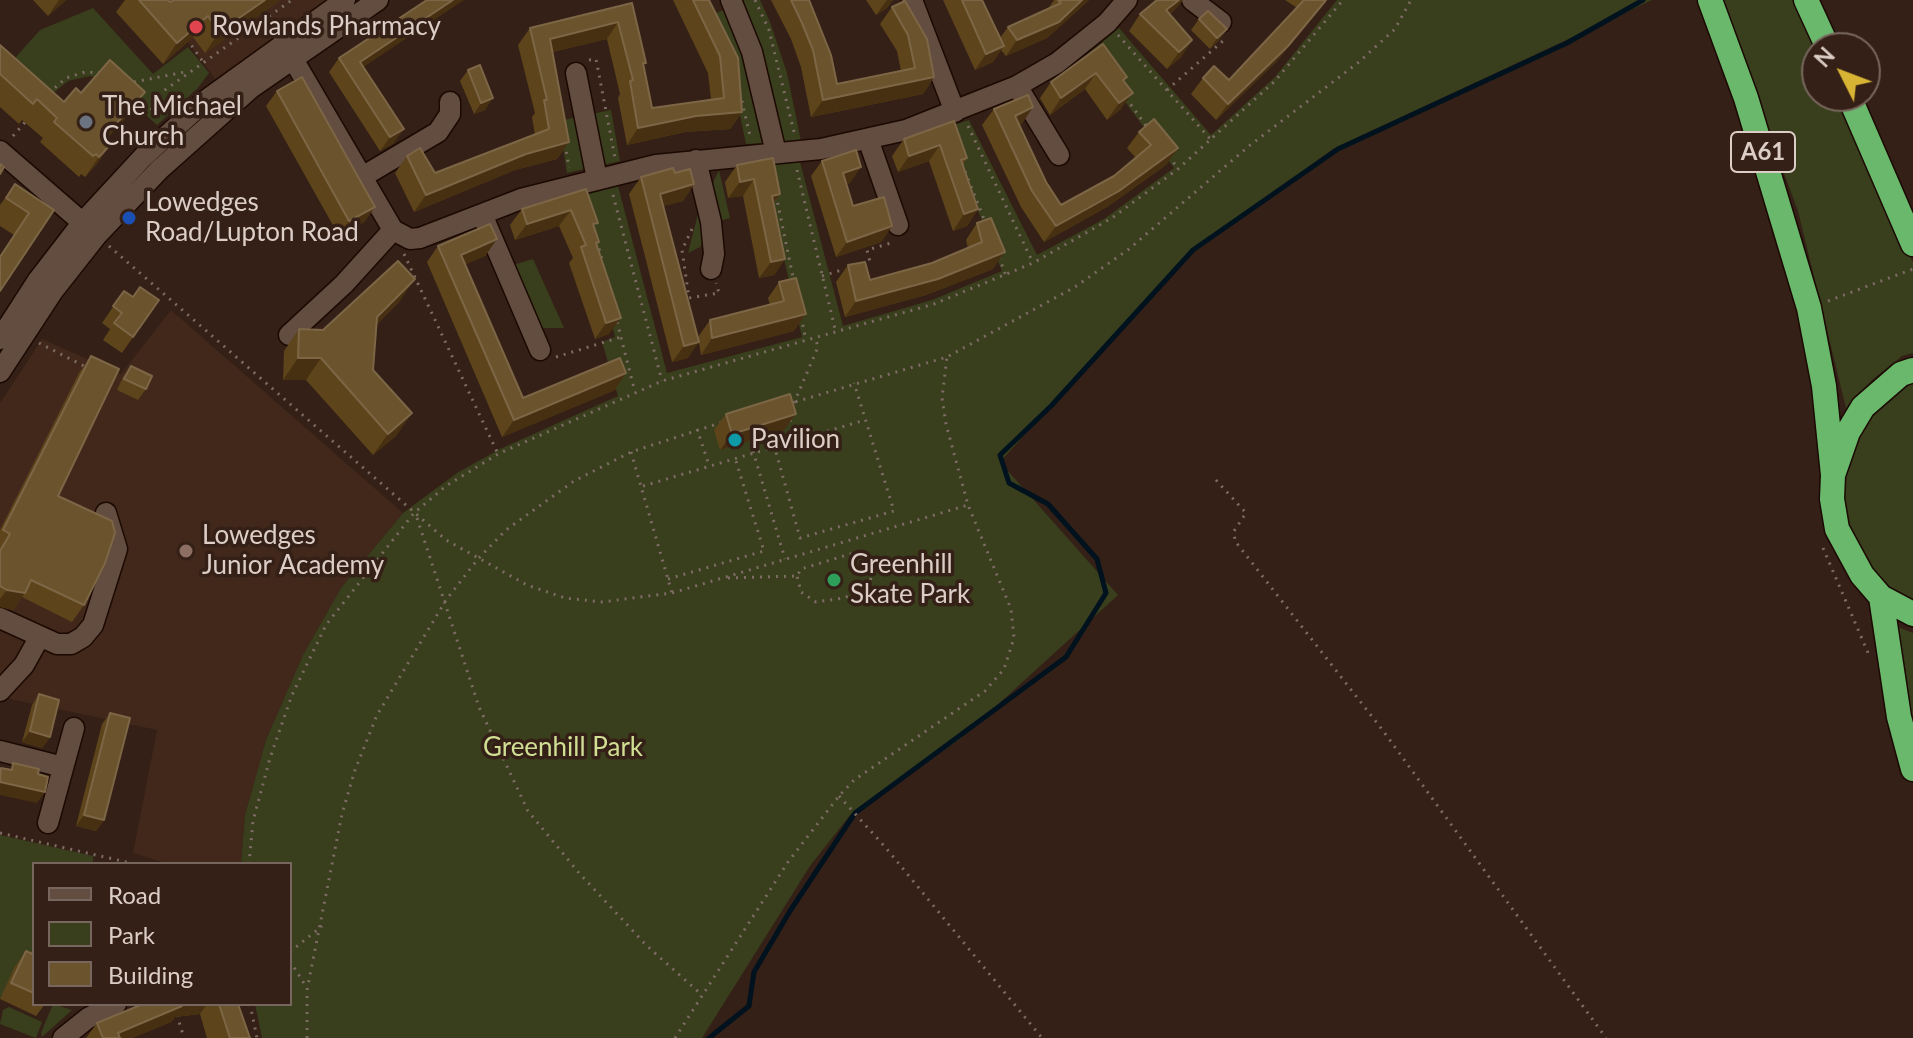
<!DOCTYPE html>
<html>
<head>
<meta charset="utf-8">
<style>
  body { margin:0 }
  #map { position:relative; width:1913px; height:1038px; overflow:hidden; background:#342016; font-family:Lato,sans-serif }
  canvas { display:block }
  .legend { position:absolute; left:32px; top:862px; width:260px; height:144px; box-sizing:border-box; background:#342016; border:2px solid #77665d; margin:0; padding:10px 14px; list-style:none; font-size:24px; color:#dccec7 }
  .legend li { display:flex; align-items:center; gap:16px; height:40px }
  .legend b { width:40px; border:2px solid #77665d }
  .north { position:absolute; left:1801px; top:32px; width:80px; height:80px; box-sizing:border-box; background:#342016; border:2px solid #77665d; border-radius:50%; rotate:312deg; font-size:22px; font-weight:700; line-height:32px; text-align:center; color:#dccec7 }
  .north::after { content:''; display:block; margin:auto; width:28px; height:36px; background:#d8b434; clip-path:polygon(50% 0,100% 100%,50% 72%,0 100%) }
</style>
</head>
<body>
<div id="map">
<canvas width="1913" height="1038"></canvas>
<ul class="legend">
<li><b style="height:10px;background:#634c40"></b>Road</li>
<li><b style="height:22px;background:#393f1d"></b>Park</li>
<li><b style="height:22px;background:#6a532d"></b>Building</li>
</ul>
<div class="north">N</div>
</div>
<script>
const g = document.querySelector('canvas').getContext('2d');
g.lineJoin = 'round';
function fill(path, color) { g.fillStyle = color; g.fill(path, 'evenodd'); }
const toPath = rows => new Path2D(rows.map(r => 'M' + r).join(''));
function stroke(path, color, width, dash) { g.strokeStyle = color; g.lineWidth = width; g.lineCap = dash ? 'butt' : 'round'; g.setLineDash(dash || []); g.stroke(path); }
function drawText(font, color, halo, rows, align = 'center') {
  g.font = font + ' Lato,sans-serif'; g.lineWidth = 7; g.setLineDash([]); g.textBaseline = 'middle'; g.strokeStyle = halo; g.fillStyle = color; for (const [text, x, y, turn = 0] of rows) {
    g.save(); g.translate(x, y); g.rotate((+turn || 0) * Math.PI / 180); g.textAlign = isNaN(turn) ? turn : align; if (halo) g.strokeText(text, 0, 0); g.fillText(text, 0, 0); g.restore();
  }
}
fill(toPath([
  [156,0,345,0,222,88],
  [171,310,403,513,341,588,303,655,266,740,245,815,241,864,169,864,133,853,157,730,6,698,0,702,0,403,42,339,121,374]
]), '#41281b');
fill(toPath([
  [745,0,760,0,770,22,787,73,801,141,746,144,737,101,710,16],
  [1337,0,1652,0,1333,149,1189,252,1000,462,1118,595,960,739,850,815,810,866,702,1038,262,1038,255,1004,290,1004,290,864,241,864,245,815,266,740,303,655,341,588,403,513,457,473,500,449,618,396,602,342,615,337,579,193,618,186,667,373,802,337,762,163,800,162,843,326,932,300,1002,271,945,128,969,120,1037,255,1104,219,1174,168,1089,53,1119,28,1211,135,1275,77],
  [1720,0,1793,0,1817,51,1817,96,1838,96,1893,229,1913,262,1913,353,1902,356,1872,380,1846,408,1798,211],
  [93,8,153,74,188,47,209,73,197,89,157,125,108,81,90,76,68,81,52,94,15,58,40,30],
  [611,110,620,161,567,173,559,121],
  [719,170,730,218,705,225,706,237,700,247,688,253,698,214],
  [533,259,564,328,540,328,513,265],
  [1913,382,1913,603,1884,585,1854,548,1841,496,1844,466,1870,415,1891,394],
  [1893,625,1913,633,1913,726],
  [0,835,93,856,93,862,34,864,34,964,0,999],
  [53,1004,72,1010,42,1037,41,1033],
  [9,1007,42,1022,36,1038,0,1024,3,1010]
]), '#393f1d');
stroke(toPath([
  [709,1038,749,1006,754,972,790,911,855,813,1066,657,1106,593,1097,559,1048,504,1009,483,1000,455,1051,406,1193,250,1338,149,1567,43,1643,0]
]), '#00121e', 5);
const minor = toPath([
  [731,0,752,52,776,153],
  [912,0,955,112],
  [1192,0,1221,22],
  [283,42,393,230,410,239,420,238,521,199,656,165,821,149,906,130,1017,86,1057,63,1107,23,1127,0],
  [576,73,597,179],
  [1017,86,1059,155],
  [868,139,898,225],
  [0,151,91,230],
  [696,160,711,222,714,254,711,269],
  [362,177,438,132,450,114,450,102],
  [484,219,540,350],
  [289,335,344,284,393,230],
  [0,339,38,280,82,223,143,157,206,100,345,0],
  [0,372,53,291,97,235,159,170,251,88,378,0],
  [0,618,57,644,71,644,83,637,93,625,117,549,106,513],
  [0,691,24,665,39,638],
  [0,751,63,767],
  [48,823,74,728],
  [63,1038,88,1018,116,1004]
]);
const highway = toPath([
  [1710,0,1746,98,1809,308,1824,386,1833,475],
  [1806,0,1828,48],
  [1849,96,1913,244],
  [1913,370,1901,374,1863,407,1848,432,1833,475,1832,499,1837,529,1862,575,1881,597,1913,614],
  [1881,597,1899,717,1913,769]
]);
stroke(minor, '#1b0902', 23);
stroke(highway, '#1b0902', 27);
stroke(toPath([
  [755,0,769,30,795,136],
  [1118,35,1211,140],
  [187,39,203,62],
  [589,60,596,59,615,158],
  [134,82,185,72],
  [1167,90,1224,40],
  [49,93,66,78,85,72,102,73],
  [740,93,750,136],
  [138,98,160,116],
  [1126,98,1147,127],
  [145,104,292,0],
  [968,126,1033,263],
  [13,136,26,121],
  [565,144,569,168],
  [1169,156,1178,169],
  [962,164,986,224],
  [797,170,836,333],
  [613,195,662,381],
  [776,195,794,282],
  [692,229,682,250,689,298,719,293,716,283],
  [597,241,603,264],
  [109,246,446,540,527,585,565,598,602,602,672,593,968,505],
  [404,254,498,454],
  [999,257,1006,276],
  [864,264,870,262,867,250,891,243],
  [822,276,845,269],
  [1828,301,1913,269],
  [801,317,806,340],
  [617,322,635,392],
  [39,343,86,367],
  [556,357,621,337],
  [794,403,818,347,816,340],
  [788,404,947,357,1075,287,1129,249,1249,146,1359,62,1395,29,1411,0],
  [790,420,795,439],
  [697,429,709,465],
  [774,445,800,538,894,511,854,383],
  [753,451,785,559],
  [631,452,672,593],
  [1216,480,1246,513,1234,531,1235,541,1384,732,1606,1038],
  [643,486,865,420],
  [417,518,479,707,528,811,579,873,647,946,702,995],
  [1823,548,1869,655],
  [728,578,797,576,801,569,860,551,871,576,870,584,865,589,844,598,816,602,801,592,797,576],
  [668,579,764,551,735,458],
  [839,796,886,848,1042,1038],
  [0,833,135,864],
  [249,864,253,821,270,758,292,695,326,625,414,513,446,486,498,454,662,381,934,304,1033,263,1112,218,1178,169,1275,81,1343,0],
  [290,952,322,926],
  [290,961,307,988],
  [250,1004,257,1038],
  [177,1015,184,1038],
  [307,1038,307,990,342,814,355,770,377,715,446,600,478,559,506,530,574,481,631,452,723,422],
  [675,1038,788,862,839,796,854,780,985,691,1004,669,1014,638,1011,609,968,505,946,424,942,398,947,357]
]), '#7d6c63', 3, [2, 6]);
stroke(minor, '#634c40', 20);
stroke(highway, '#6ab86c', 24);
fill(toPath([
  [33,0,66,0,48,16],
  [125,0,168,0,170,2,280,0,205,53,193,37,163,64,116,12],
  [673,0,709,0,742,112,730,129,685,132,627,145,618,98,620,94,607,39,552,52,569,142,557,159,515,170,414,212,395,173,407,156,435,173,535,135,532,117,535,113,518,45,530,28,632,3,652,108,711,99,708,73],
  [771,0,809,0,837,84,901,71,897,51,880,24,892,7,934,77,923,94,811,117,801,67,791,39],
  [866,0,893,0,887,8,876,15],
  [943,0,982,0,1000,38,1008,27,1048,9,1054,0,1089,0,1047,38,1006,56,1001,50,993,62,975,70],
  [1157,0,1183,0,1177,7,1170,14,1192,40,1181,57,1167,69,1129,31,1140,14],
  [1285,0,1327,0,1276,62,1216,120,1191,94,1203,78,1229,80,1297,8],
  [1199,19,1227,29,1219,40,1210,49,1191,30],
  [1103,44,1124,81,1121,109,1107,120,1085,89,1050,115,1040,98,1051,82],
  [0,45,64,102,81,93,131,112,107,138,110,145,96,165,85,177,81,174,79,177,40,142,43,138,22,120,19,124,0,107],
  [339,58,364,67,394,143,380,151,329,72],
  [468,70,485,110,474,114,460,81],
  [277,91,375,207,364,222,339,236,266,106],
  [994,109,1022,124,1019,125,1046,182,1061,205,1114,176,1136,158,1127,148,1139,132,1178,148,1166,165,1107,207,1044,242,1021,207,982,125],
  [954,121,967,158,963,165,978,209,967,226,953,231,929,161,898,172,892,156,904,139],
  [822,161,850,183,846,184,853,206,892,226,881,242,836,257,811,176],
  [737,165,780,194,774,203,785,259,774,275,759,278,743,196,728,198,725,182],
  [675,173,694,184,683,201,663,206,688,358,672,362,629,194,641,177],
  [15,184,54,210,14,235,0,226,0,205],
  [586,189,594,228,599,242,597,245,609,334,595,339,569,263,573,258,559,226,515,240,510,225,522,209],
  [977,223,993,269,926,295,845,317,836,282,848,265,870,280,932,263,968,248,966,240],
  [497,239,485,256,465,264,523,398,615,390,502,437,427,262,438,246],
  [779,282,794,331,701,355,698,337,710,320,770,305,768,298],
  [124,291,133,297,159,300,122,353,103,340,110,329,102,323],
  [400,301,377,324,373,370,397,435,373,455,306,380,283,380,284,351,299,329,323,330],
  [91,356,58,496,84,605,72,622,22,597,13,610,0,607,0,530,79,373],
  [131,366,146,389,138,400,117,390,123,377],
  [726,414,784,430,720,450,714,430],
  [39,694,50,737,42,748,22,742,32,705],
  [110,713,104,820,96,831,76,826,102,724],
  [34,948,34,1004,45,1004,36,1016,0,999,14,968,26,951,30,953],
  [143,1004,238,1004,250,1038,207,1038,200,1014,175,1017,171,1022,132,1038,86,1038,97,1023]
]), '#5d441b');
fill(toPath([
  [59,0,66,0,48,16],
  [265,0,280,0,205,53,219,32],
  [453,0,464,0,350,76,360,62],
  [887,0,893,0,887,8,876,15],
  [1082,0,1089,0,1047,38,1006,56,1017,40],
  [1179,0,1183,0,1177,7,1155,27,1166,10],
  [1326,0,1327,0,1322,7,1276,62,1216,120,1228,104],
  [208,16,193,37,163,64,177,43],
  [618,22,607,39,538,56,550,39],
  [1227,29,1219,40,1210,49,1217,38],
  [1192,40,1181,57,1167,69,1179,52],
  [1004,46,993,62,975,70,986,54],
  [1096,73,1085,89,1050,115,1061,98],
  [934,77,923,94,811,117,823,100],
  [145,92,131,112,92,156,106,135],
  [1133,93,1121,109,1107,120,1119,103],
  [493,98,485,110,474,114,481,103],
  [1033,107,1022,124,1003,132,1015,116],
  [742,112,730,129,685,132,627,145,638,128,696,116],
  [404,129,394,143,380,151,390,137],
  [569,142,557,159,515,170,414,212,426,195,526,154],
  [110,145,96,165,85,177,99,157],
  [940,145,929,161,898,172,909,156],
  [1178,148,1166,165,1107,207,1044,242,1056,226],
  [861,167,850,183,832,189,843,173],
  [754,179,743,196,728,198,740,182],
  [694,184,683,201,649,210,660,194],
  [780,194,768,211,772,196],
  [375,207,364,222,339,236,349,221],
  [978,209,967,226,953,231,964,214],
  [571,210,559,226,515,240,527,224],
  [892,226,881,242,836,257,847,242],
  [497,239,485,256,450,271,461,255],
  [1005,252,993,269,926,295,845,317,856,301],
  [785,259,774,275,759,278,771,262],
  [415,279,400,301,362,338,377,317],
  [806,314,794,331,701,355,712,338],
  [621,318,609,334,595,339,606,323],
  [699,342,688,358,672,362,684,346],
  [298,358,321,358,306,380,283,380],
  [626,373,615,390,502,437,514,420],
  [412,413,397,435,373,455,388,434],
  [796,414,784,430,720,450,732,434],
  [7,590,25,593,13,610,0,607,0,599],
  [30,731,50,737,42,748,22,742],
  [0,782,45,792,37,803,0,795],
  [84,815,104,820,96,831,76,826],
  [179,1004,207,1004,200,1014,175,1017,171,1022,132,1038,115,1038,118,1033]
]), '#473011');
const building = toPath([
  [139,0,168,0,170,2,174,0,265,0,219,32,208,16,177,43,139,0],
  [427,0,453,0,360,62,404,129,390,137,339,58,427,0],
  [693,0,709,0,738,58,742,112,696,116,638,128,630,81,633,80,618,22,550,39,569,142,526,154,426,195,407,156,420,148,435,173,549,129,544,100,547,100,530,28,632,3,646,63,643,63,652,108,724,98,720,56,693,0],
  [791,0,809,0,831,55,837,84,915,68,908,35,892,7,905,1,927,39,934,77,823,100,813,50,802,23,791,0],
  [962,0,982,0,1004,46,986,54,962,0],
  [1058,0,1082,0,1059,22,1017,40,1008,27,1061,3,1058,0],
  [1157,0,1179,0,1166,10,1192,40,1179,52,1140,14,1157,0],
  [1304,0,1326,0,1288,46,1228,104,1203,78,1214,66,1229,80,1304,0],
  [1208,11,1227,29,1217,38,1199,19,1208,11],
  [1103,44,1127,77,1123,80,1133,93,1119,103,1096,73,1061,98,1051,82,1103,44],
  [0,45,64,102,76,88,81,93,110,60,145,92,106,135,110,145,99,157,96,154,93,156,54,122,57,118,37,99,33,104,0,74,0,45],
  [480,65,493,98,481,103,468,70,480,65],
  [302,77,375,207,349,221,277,91,302,77],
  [1028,95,1033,107,1015,116,1046,182,1061,205,1114,176,1151,145,1139,132,1154,119,1178,148,1119,191,1056,226,1032,191,994,109,1028,95],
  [954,121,967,158,961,160,978,209,964,214,940,145,909,156,904,139,954,121],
  [856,150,861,167,843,173,853,206,884,197,892,226,847,242,822,161,856,150],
  [773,158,780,194,772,196,785,259,771,262,754,179,740,182,737,165,773,158],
  [0,164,4,167,0,174,0,164],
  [673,168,675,173,690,169,694,184,660,194,699,342,684,346,641,177,673,168],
  [15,184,54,210,0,291,0,257,29,213,6,198,15,184],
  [586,189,598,223,593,224,599,242,596,243,621,318,606,323,581,247,586,245,571,210,527,224,522,209,586,189],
  [991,218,1005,252,938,279,856,301,848,265,865,262,870,280,932,263,982,242,977,223,991,218],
  [490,224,497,239,461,255,523,398,620,358,626,373,514,420,438,246,490,224],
  [398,261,415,279,377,317,373,370,412,413,388,434,321,358,298,358,299,329,323,330,398,261],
  [796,278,806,314,712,338,710,320,784,301,779,282,796,278],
  [140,287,159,300,133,337,114,323,122,313,113,306,124,291,133,297,140,287],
  [91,356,119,369,58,496,112,521,115,533,105,563,84,605,31,580,25,593,7,590,0,586,0,551,10,534,3,530,91,356],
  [131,366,152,376,146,389,124,379,131,366],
  [790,394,796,414,732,434,726,414,790,394],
  [39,694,59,700,50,737,30,731,39,694],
  [110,713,130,718,104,820,84,815,110,713],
  [13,763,39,769,38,774,48,777,45,792,0,782,1,768,12,770,13,763],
  [34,950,34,993,11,983,26,951,32,954,34,950],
  [143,1004,181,1004,182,1006,118,1033,120,1038,103,1038,97,1023,143,1004],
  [219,1004,238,1004,250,1038,230,1038,219,1004]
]);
fill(building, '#6a532d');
stroke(building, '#7c6646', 2);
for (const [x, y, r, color] of [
  [196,27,8,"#e0444e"],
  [86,122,8,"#6b7280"],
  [129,218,8,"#1a4fb4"],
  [735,440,8,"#0f9aa8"],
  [186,551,8,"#8d6e63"],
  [834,580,8,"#2e9e5b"]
]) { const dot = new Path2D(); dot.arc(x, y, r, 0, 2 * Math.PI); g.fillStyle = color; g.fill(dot); stroke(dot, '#342016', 3); }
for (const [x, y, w] of [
  [1763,152,64]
]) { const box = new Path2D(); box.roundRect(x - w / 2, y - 20, w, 40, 6); g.fillStyle = '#342016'; g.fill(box); stroke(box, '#dccec7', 2); }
drawText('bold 24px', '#dccec7', null, [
  ["A61",1763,152]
]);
drawText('26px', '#dccec7', '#342016', [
  ["Rowlands Pharmacy",212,27],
  ["The Michael",102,107],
  ["Church",102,137],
  ["Lowedges",145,203],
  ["Road/Lupton Road",145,233],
  ["Pavilion",751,440],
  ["Lowedges",202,536],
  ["Junior Academy",202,566],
  ["Greenhill",850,565],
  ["Skate Park",850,595]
], 'left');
drawText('26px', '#d0df94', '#342016', [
  ["Greenhill Park",563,748]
]);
</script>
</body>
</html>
